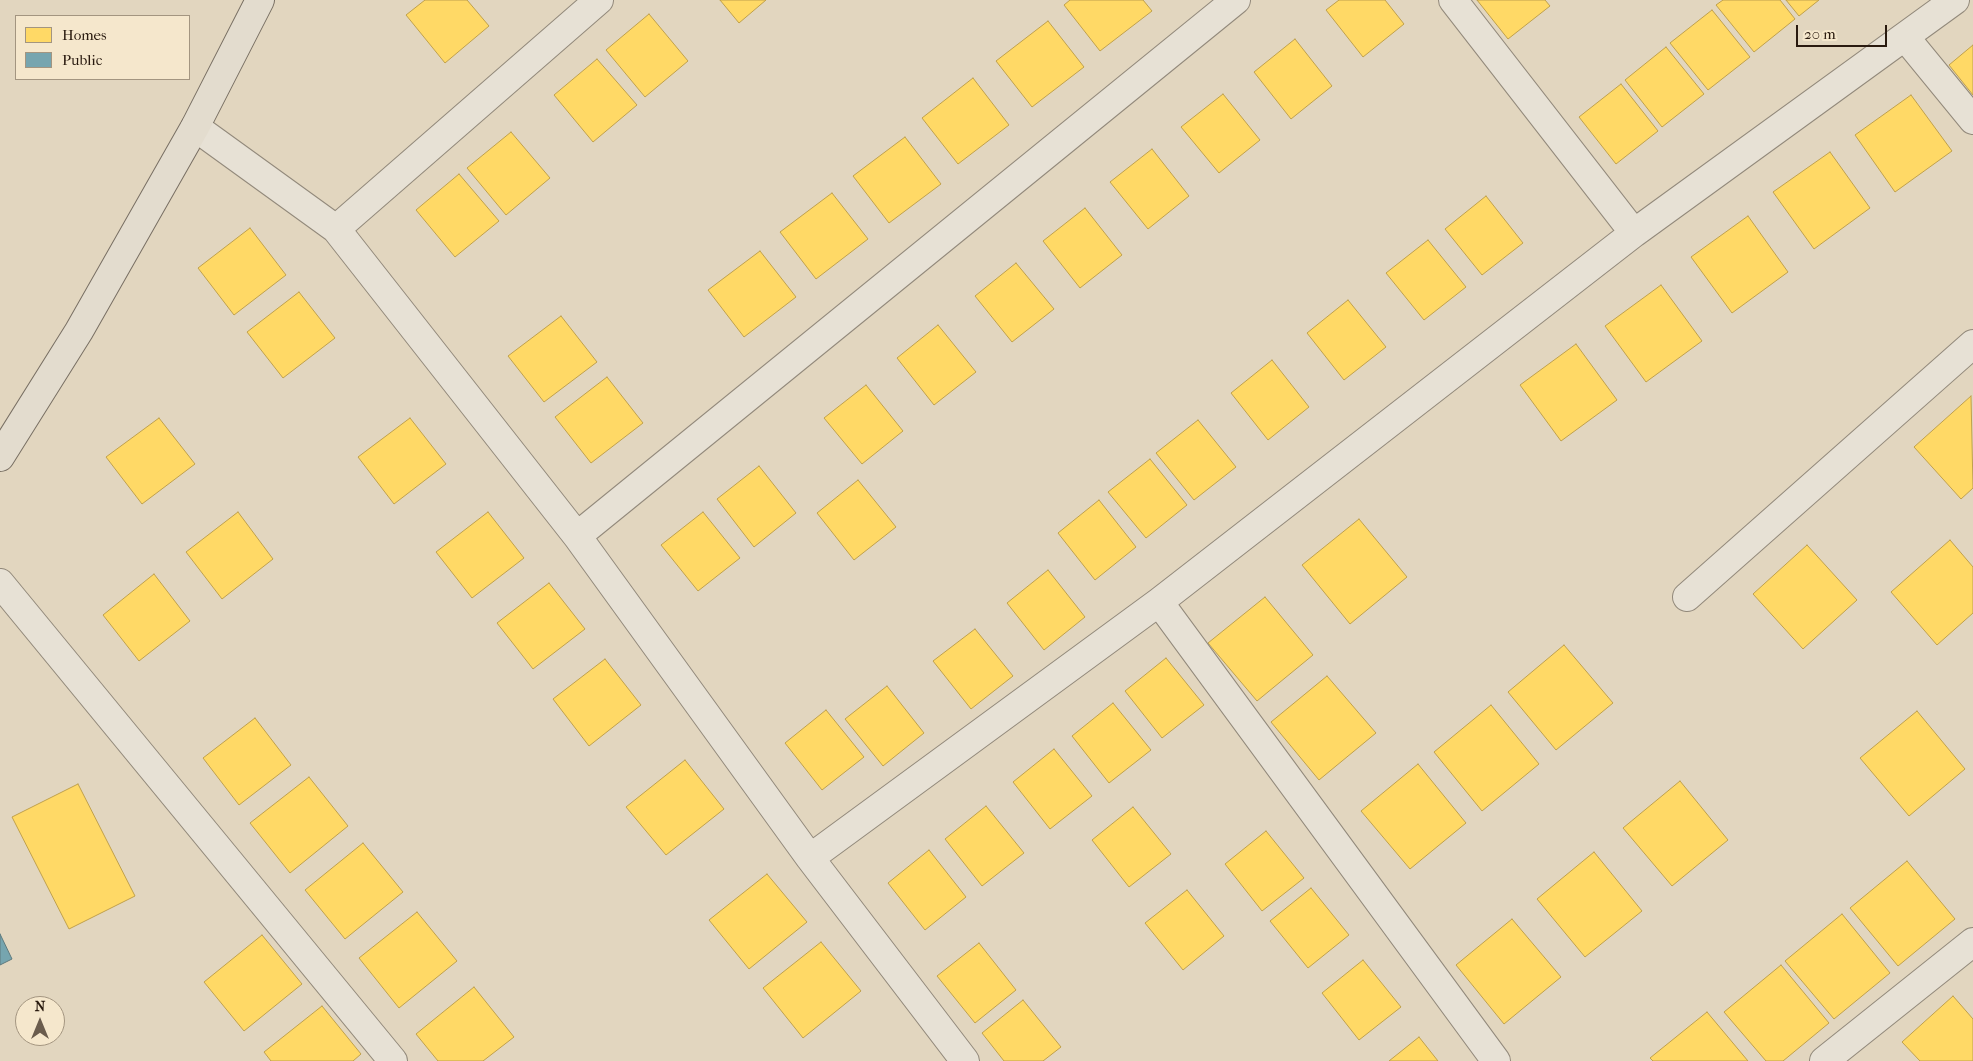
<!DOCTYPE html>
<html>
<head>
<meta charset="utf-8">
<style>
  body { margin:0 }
  #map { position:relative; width:1973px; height:1061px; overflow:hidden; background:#e2d6bf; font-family:"IM FELL French Canon",serif }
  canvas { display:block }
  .legend { position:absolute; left:15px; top:15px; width:175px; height:65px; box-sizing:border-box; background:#f5e7cc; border:1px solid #a39580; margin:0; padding:6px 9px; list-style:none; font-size:15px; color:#291a0f }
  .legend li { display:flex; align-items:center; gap:10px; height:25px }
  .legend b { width:25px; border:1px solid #a39580 }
  .north { position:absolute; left:15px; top:996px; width:50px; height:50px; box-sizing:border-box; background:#f5e7cc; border:1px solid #a39580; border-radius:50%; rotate:0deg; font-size:14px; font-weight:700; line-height:20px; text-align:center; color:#291a0f }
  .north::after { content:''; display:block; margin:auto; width:18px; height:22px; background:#6a5c4d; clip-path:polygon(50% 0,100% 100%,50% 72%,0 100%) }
  .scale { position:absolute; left:1796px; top:25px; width:91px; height:22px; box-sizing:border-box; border:2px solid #291a0f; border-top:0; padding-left:6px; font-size:15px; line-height:18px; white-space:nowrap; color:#291a0f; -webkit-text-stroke:4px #f5e7cc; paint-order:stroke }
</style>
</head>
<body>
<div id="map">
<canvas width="1973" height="1061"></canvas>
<ul class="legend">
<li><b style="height:14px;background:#ffd966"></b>Homes</li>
<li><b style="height:14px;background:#76a5af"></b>Public</li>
</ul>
<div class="north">N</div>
<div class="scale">20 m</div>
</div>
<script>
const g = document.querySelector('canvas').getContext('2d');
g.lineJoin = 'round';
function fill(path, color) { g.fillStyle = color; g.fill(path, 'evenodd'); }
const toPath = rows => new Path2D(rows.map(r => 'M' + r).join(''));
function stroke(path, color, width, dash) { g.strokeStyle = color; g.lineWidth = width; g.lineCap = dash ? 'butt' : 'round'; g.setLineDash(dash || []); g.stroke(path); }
const homes = toPath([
  [425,0,467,0,489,26,445,63,406,15,425,0],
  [720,0,766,0,739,23,720,0],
  [1070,0,1143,0,1152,11,1100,51,1064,5,1070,0],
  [1339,0,1385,0,1404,24,1363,57,1326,10,1339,0],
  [1477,0,1545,0,1550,6,1508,39,1477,0],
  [1723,0,1780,0,1795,19,1754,52,1716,5,1723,0],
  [1786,0,1819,0,1799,16,1786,0],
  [1712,10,1750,57,1708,90,1670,43,1712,10],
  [649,14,688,61,645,97,606,50,649,14],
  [1048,21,1084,67,1032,107,996,61,1048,21],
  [1295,39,1332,86,1291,119,1254,72,1295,39],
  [1973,45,1973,95,1949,65,1973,45],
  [1666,47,1704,94,1662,127,1625,80,1666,47],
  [597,59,637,105,593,142,554,95,597,59],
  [973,78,1009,125,958,164,922,118,973,78],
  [1621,84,1658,131,1616,164,1579,117,1621,84],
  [1223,94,1260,140,1219,173,1181,127,1223,94],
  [1911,95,1952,151,1895,192,1855,135,1911,95],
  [511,132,550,178,506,215,467,168,511,132],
  [905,137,941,184,889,223,853,176,905,137],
  [1152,149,1189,196,1148,229,1110,182,1152,149],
  [1830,152,1870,208,1814,249,1773,192,1830,152],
  [459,174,499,221,455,257,416,210,459,174],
  [832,193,868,239,816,279,780,232,832,193],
  [1486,196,1523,243,1482,275,1445,229,1486,196],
  [1085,208,1122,255,1080,288,1043,241,1085,208],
  [1748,216,1788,272,1732,313,1691,257,1748,216],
  [250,228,286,275,234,315,198,268,250,228],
  [1428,240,1466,287,1424,320,1386,273,1428,240],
  [760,251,796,297,744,337,708,290,760,251],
  [1016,263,1054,309,1012,342,975,296,1016,263],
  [1661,285,1702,341,1646,382,1605,326,1661,285],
  [299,292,335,338,283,378,247,332,299,292],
  [1348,300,1386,347,1344,380,1307,333,1348,300],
  [561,316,597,362,544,402,508,356,561,316],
  [938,325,976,372,934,405,897,358,938,325],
  [1576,344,1617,400,1561,441,1520,385,1576,344],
  [1272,360,1309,407,1268,440,1231,393,1272,360],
  [607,377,643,423,591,463,555,417,607,377],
  [866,385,903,431,862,464,824,418,866,385],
  [1971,396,1973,488,1961,499,1914,447,1971,396],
  [159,418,195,464,142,504,106,457,159,418],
  [410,418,446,464,394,504,358,457,410,418],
  [1198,420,1236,467,1194,500,1156,453,1198,420],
  [1150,459,1187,505,1146,538,1108,492,1150,459],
  [759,466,796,513,754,547,717,499,759,466],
  [858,480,896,527,854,560,817,513,858,480],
  [1099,500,1136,547,1095,580,1058,533,1099,500],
  [238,512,273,559,222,599,186,552,238,512],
  [488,512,524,558,472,598,436,552,488,512],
  [703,512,740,558,698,591,661,545,703,512],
  [1359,519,1407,577,1350,624,1302,565,1359,519],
  [1950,540,1973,567,1973,613,1937,645,1891,592,1950,540],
  [1807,545,1857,600,1803,649,1753,594,1807,545],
  [1048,570,1085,617,1044,650,1007,603,1048,570],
  [154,574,190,621,139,661,103,615,154,574],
  [549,583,585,629,533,669,497,623,549,583],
  [1265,597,1313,655,1257,701,1208,643,1265,597],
  [975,629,1013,676,971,709,933,661,975,629],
  [1564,645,1613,703,1556,750,1508,692,1564,645],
  [1166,658,1204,705,1162,738,1125,691,1166,658],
  [605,659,641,705,589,746,553,699,605,659],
  [1327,676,1376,733,1319,780,1271,722,1327,676],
  [887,686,924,733,883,766,845,719,887,686],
  [1113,703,1151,750,1109,783,1072,736,1113,703],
  [1491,705,1539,764,1482,811,1434,752,1491,705],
  [826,710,864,757,822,790,785,743,826,710],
  [1917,711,1965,769,1909,816,1860,758,1917,711],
  [255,718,291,765,239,805,203,758,255,718],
  [1054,749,1092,796,1050,829,1013,782,1054,749],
  [685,760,724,809,666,855,626,807,685,760],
  [1418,764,1466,823,1410,869,1361,811,1418,764],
  [309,777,348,826,290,873,250,823,309,777],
  [1680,781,1728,840,1672,886,1623,828,1680,781],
  [78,784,135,896,69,929,12,817,78,784],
  [986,806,1024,853,982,886,945,839,986,806],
  [1133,807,1171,854,1129,887,1092,840,1133,807],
  [1266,831,1304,878,1262,911,1225,864,1266,831],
  [363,843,403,892,345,939,305,890,363,843],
  [929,850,966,897,925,930,888,883,929,850],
  [1594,852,1642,911,1585,957,1537,899,1594,852],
  [1907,861,1955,919,1898,966,1850,908,1907,861],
  [767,874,807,922,749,969,709,920,767,874],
  [1311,888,1349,935,1308,968,1270,921,1311,888],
  [1187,890,1224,936,1183,970,1145,923,1187,890],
  [417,912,457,961,399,1008,359,958,417,912],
  [1842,914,1890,973,1834,1019,1785,961,1842,914],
  [1512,919,1561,977,1504,1024,1456,965,1512,919],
  [262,935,302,984,244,1031,204,982,262,935],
  [821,942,861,991,803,1038,763,988,821,942],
  [979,943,1016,990,975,1023,937,976,979,943],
  [1363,960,1401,1007,1359,1040,1322,993,1363,960],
  [1781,965,1829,1023,1783,1061,1766,1061,1724,1012,1781,965],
  [474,987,514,1037,483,1061,438,1061,416,1034,474,987],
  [1953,996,1973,1019,1973,1061,1920,1061,1902,1042,1953,996],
  [1023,1000,1061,1047,1043,1061,1004,1061,982,1033,1023,1000],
  [322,1006,361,1054,353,1061,271,1061,264,1052,322,1006],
  [1707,1012,1748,1061,1653,1061,1650,1058,1707,1012],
  [1419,1037,1438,1061,1389,1061,1419,1037]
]);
fill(homes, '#ffd966');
stroke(homes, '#bfa04c', 1);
const public = toPath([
  [0,934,12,959,0,965,0,934]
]);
fill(public, '#76a5af');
stroke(public, '#5f7b7f', 1);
const minor = toPath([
  [1453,0,1634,233],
  [1905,37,1973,120],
  [195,127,336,229,577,536,810,858,965,1061],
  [336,229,599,0],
  [577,536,1236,0],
  [0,583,393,1061],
  [1687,597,1973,344],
  [1159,602,1496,1061],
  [810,858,1159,602,1634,233,1955,0],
  [1824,1061,1973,942]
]);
const major = toPath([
  [0,457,79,331,195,127,260,0]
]);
stroke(minor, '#92897b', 30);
stroke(major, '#786f63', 30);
stroke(minor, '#e7e1d5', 28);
stroke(major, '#e3dcce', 28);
</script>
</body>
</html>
